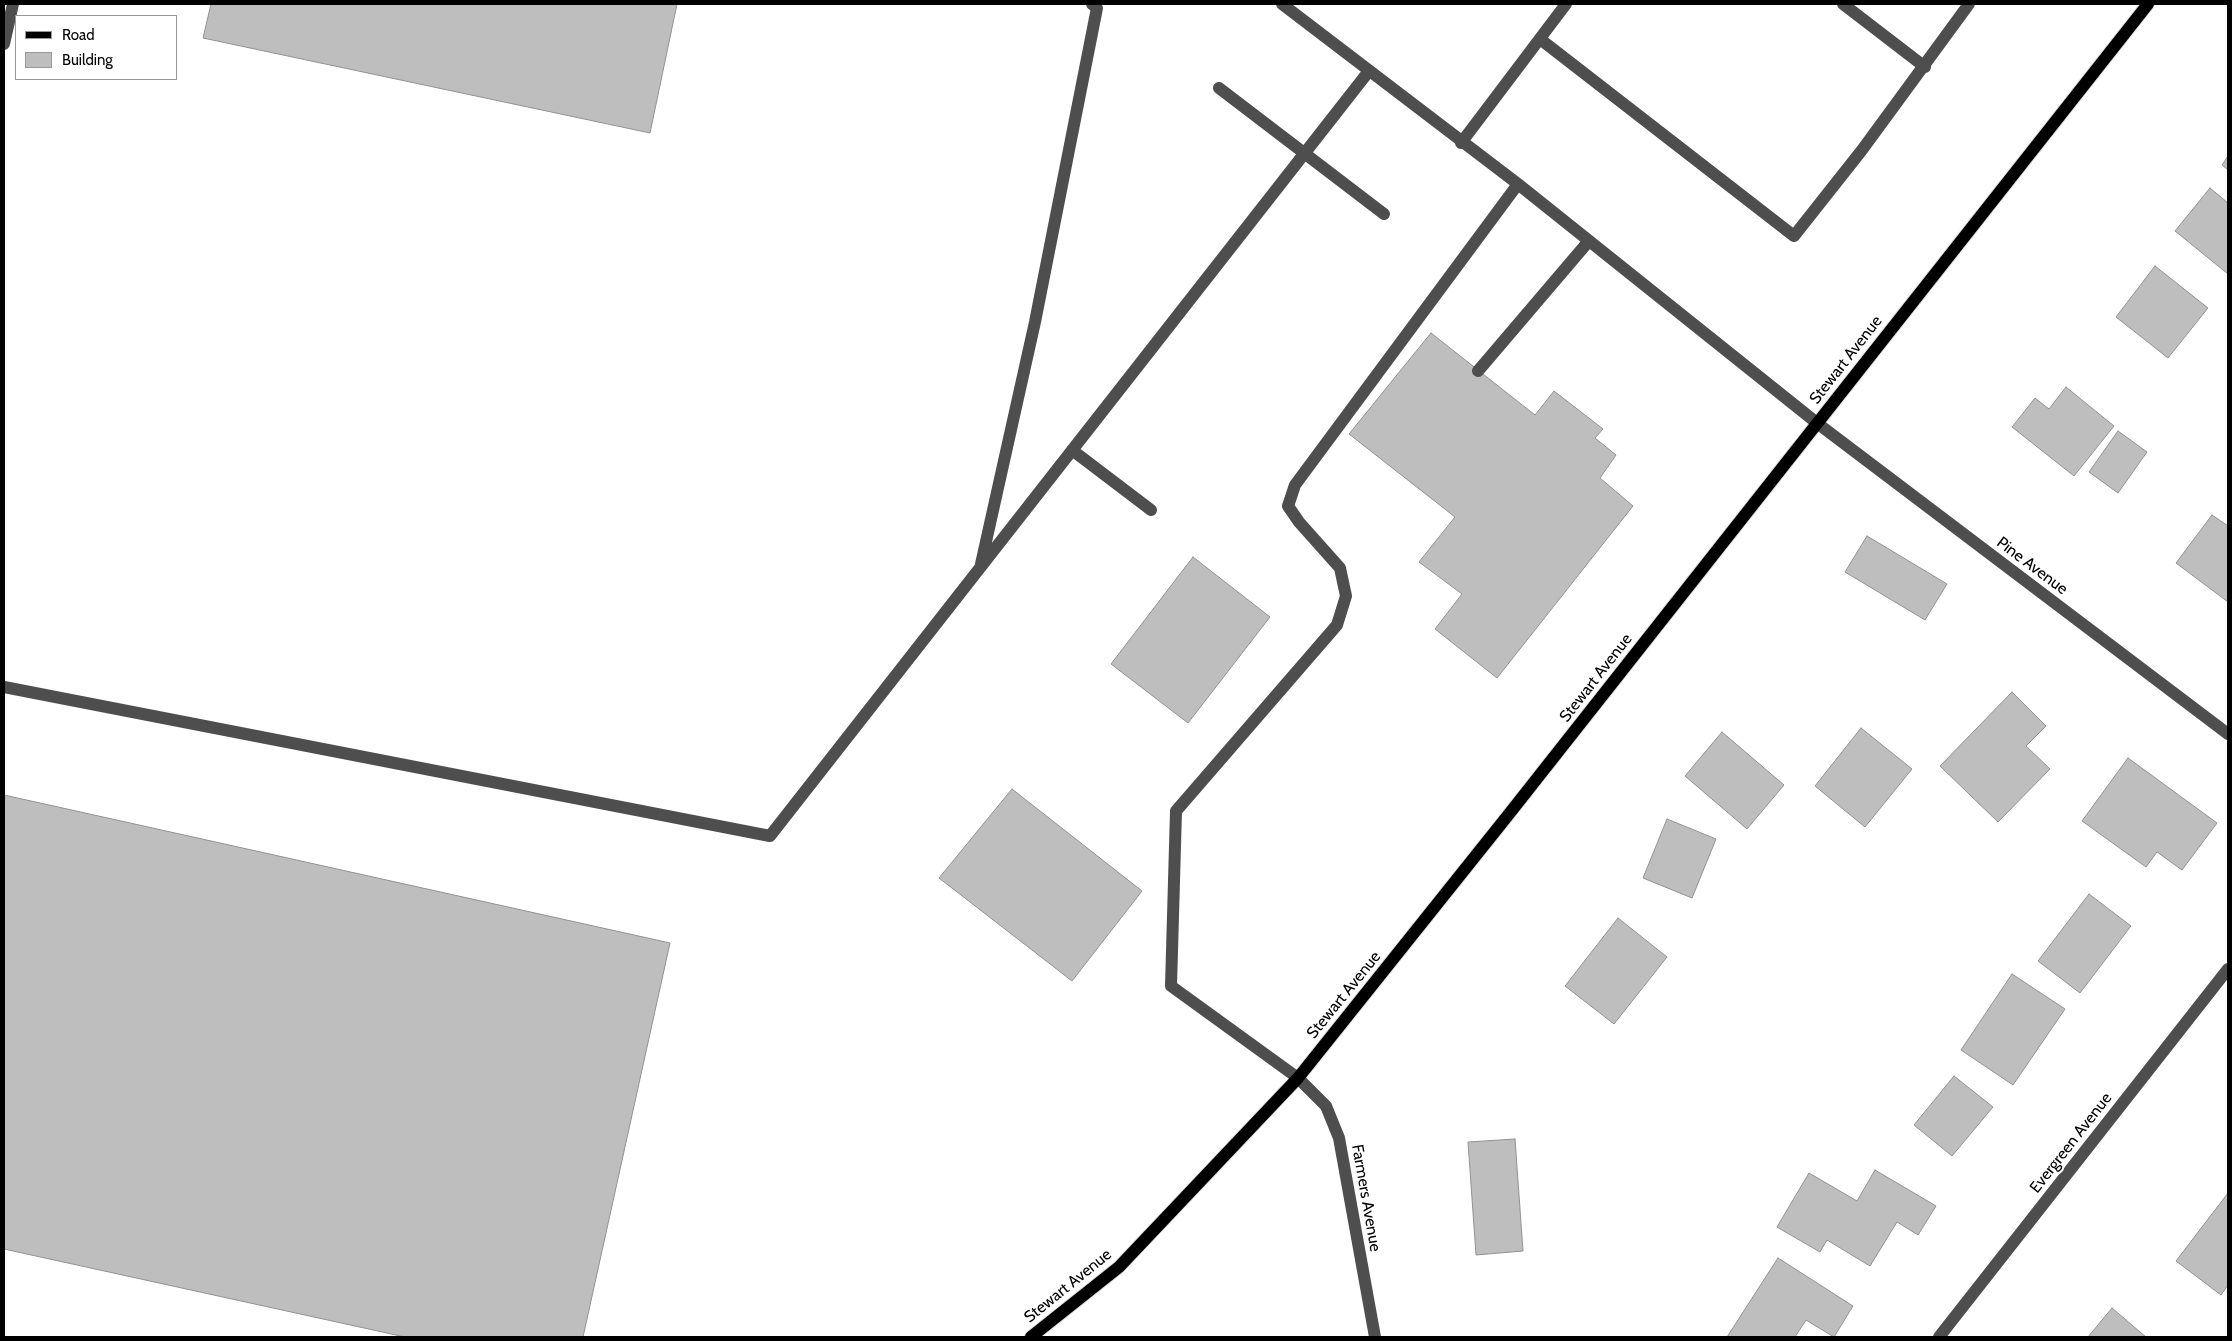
<!DOCTYPE html>
<html>
<head>
<meta charset="utf-8">
<style>
  body { margin:0 }
  #map { position:relative; width:2232px; height:1341px; overflow:hidden; background:#fff; font-family:Cabin,sans-serif }
  canvas { display:block }
  .frame { position:absolute; inset:0; border:5px solid #000; pointer-events:none }
  .legend { position:absolute; left:15px; top:15px; width:162px; height:65px; box-sizing:border-box; background:#fff; border:1px solid #999; margin:0; padding:6px 9px; list-style:none; font-size:15px; color:#000 }
  .legend li { display:flex; align-items:center; gap:10px; height:25px }
  .legend b { width:25px; border:1px solid #999 }
</style>
</head>
<body>
<div id="map">
<canvas width="2232" height="1341"></canvas>
<div class="frame"></div>
<ul class="legend">
<li><b style="height:6px;background:#000"></b>Road</li>
<li><b style="height:14px;background:#bebebe"></b>Building</li>
</ul>
</div>
<script>
const g = document.querySelector('canvas').getContext('2d');
g.lineJoin = 'round';
function fill(path, color) { g.fillStyle = color; g.fill(path, 'evenodd'); }
const toPath = rows => new Path2D(rows.map(r => 'M' + r).join(''));
function stroke(path, color, width, dash) { g.strokeStyle = color; g.lineWidth = width; g.lineCap = dash ? 'butt' : 'round'; g.setLineDash(dash || []); g.stroke(path); }
function drawText(font, color, halo, rows, align = 'center') {
  g.font = font + ' Cabin,sans-serif'; g.lineWidth = 4; g.setLineDash([]); g.textBaseline = 'middle'; g.strokeStyle = halo; g.fillStyle = color; for (const [text, x, y, turn = 0] of rows) {
    g.save(); g.translate(x, y); g.rotate((+turn || 0) * Math.PI / 180); g.textAlign = isNaN(turn) ? turn : align; if (halo) g.strokeText(text, 0, 0); g.fillText(text, 0, 0); g.restore();
  }
}
const building = toPath([
  [211,4,677,4,650,133,203,38,211,4],
  [2228,156,2228,170,2222,165,2228,156],
  [2210,188,2228,203,2228,274,2175,231,2210,188],
  [2155,266,2208,308,2168,358,2116,317,2155,266],
  [1431,333,1535,415,1554,391,1603,429,1595,438,1616,455,1600,478,1633,506,1497,678,1435,629,1462,594,1419,562,1455,517,1349,434,1431,333],
  [2066,387,2114,426,2074,476,2012,427,2035,398,2049,409,2066,387],
  [2118,431,2147,452,2118,493,2089,472,2118,431],
  [2212,515,2228,526,2228,602,2176,563,2212,515],
  [1867,536,1947,584,1925,620,1845,572,1867,536],
  [1193,557,1270,617,1188,723,1111,664,1193,557],
  [2012,692,2046,726,2026,746,2050,769,1998,822,1940,766,2012,692],
  [1861,728,1912,769,1865,827,1815,786,1861,728],
  [1722,732,1784,785,1747,829,1685,776,1722,732],
  [2128,758,2217,823,2182,870,2157,852,2146,867,2082,821,2128,758],
  [1012,789,1142,891,1072,981,939,878,1012,789],
  [4,795,670,943,583,1337,405,1337,4,1249,4,795],
  [1667,819,1716,839,1692,898,1643,878,1667,819],
  [2089,894,2131,926,2080,993,2038,961,2089,894],
  [1618,918,1667,957,1614,1024,1565,986,1618,918],
  [2012,974,2065,1009,2013,1085,1961,1050,2012,974],
  [1954,1076,1993,1107,1952,1156,1914,1125,1954,1076],
  [1515,1139,1523,1251,1476,1255,1468,1142,1515,1139],
  [1875,1170,1936,1206,1918,1235,1897,1222,1870,1266,1827,1240,1820,1252,1777,1227,1809,1173,1857,1201,1875,1170],
  [2228,1193,2228,1285,2221,1295,2176,1261,2228,1193],
  [1778,1258,1853,1306,1834,1337,1806,1320,1795,1337,1727,1337,1778,1258],
  [2112,1308,2146,1337,2088,1337,2112,1308]
]);
fill(building, '#bebebe');
stroke(building, '#929292', 1);
const major = toPath([
  [1031,1337,1119,1267,1298,1078,1509,814,2148,4]
]);
stroke(major, '#dbdbdb', 14);
stroke(toPath([
  [1282,4,1518,184,1817,423,2228,734],
  [1843,4,1925,67],
  [1540,39,1794,236,1862,150,1969,4],
  [4,44,13,4],
  [1219,88,1384,214],
  [1461,143,1566,4],
  [1478,371,1588,242],
  [1072,450,1151,510],
  [981,564,1035,322,1097,8,1092,4],
  [4,687,770,836,1369,71],
  [1375,1337,1339,1138,1326,1106,1298,1078,1171,986,1176,811,1337,625,1346,596,1340,568,1299,522,1288,506,1295,485,1518,184],
  [1939,1337,2228,969]
]), '#4e4e4e', 12);
stroke(major, '#000', 12);
drawText('16px', '#000', '#fff', [
  ["Stewart Avenue",1846,360,-52],
  ["Pine Avenue",2032,566,37],
  ["Stewart Avenue",1596,678,-52],
  ["Stewart Avenue",1344,995,-51],
  ["Evergreen Avenue",2071,1143,-52],
  ["Farmers Avenue",1366,1198,80],
  ["Stewart Avenue",1068,1286,-39]
]);
</script>
</body>
</html>
